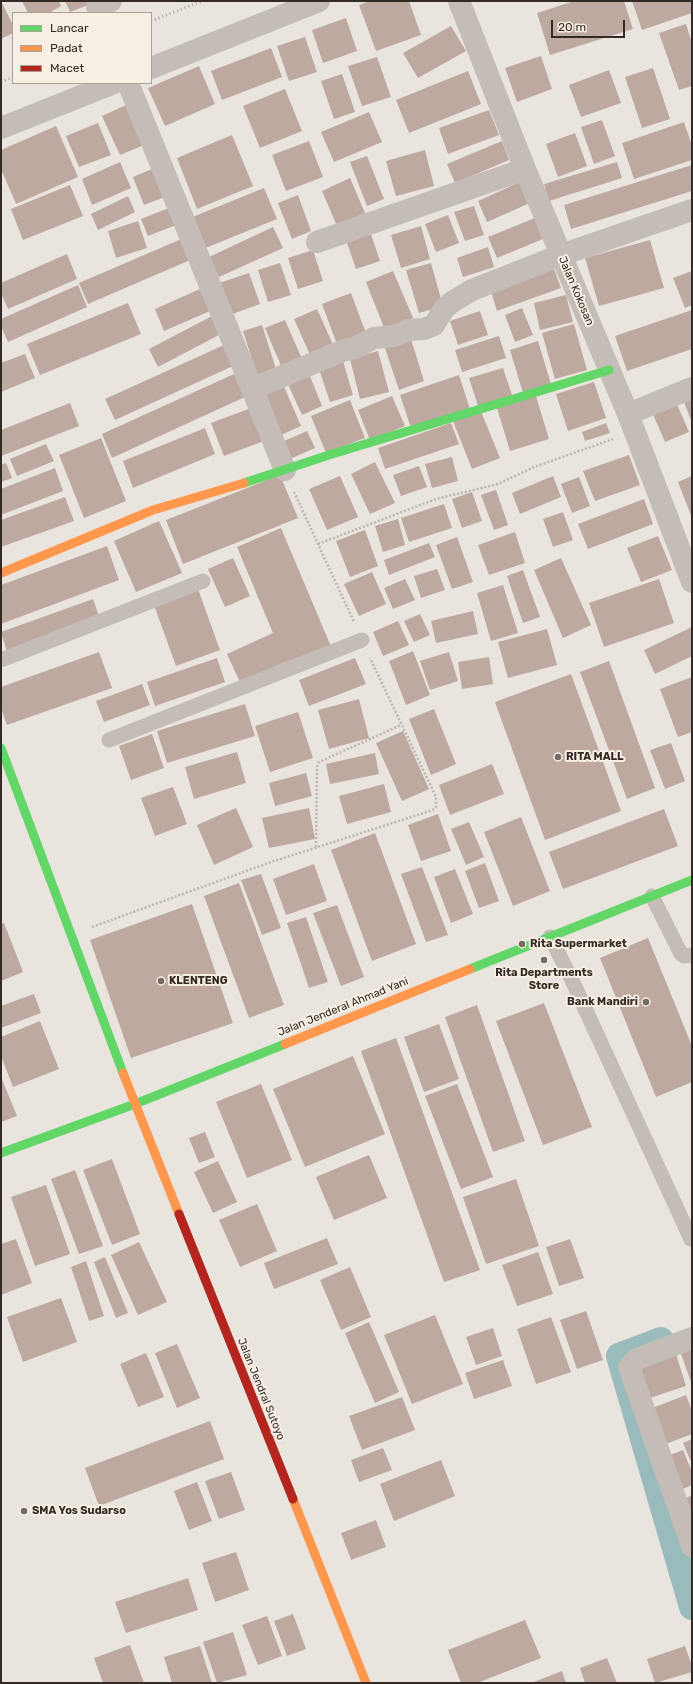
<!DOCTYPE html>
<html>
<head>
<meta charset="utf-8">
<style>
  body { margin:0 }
  #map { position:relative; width:693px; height:1684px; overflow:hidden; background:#eae4de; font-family:Rubik,sans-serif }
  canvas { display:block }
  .frame { position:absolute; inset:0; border:2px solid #332a26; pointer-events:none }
  .legend { position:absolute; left:12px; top:12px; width:140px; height:72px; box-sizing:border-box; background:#f8efe4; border:1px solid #a9a098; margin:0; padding:5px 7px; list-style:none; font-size:12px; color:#332a26 }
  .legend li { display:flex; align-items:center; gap:8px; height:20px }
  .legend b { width:20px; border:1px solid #a9a098 }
  .scale { position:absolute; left:551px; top:20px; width:74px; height:18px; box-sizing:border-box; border:2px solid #332a26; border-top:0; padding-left:5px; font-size:12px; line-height:14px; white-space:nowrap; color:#332a26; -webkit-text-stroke:3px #f8efe4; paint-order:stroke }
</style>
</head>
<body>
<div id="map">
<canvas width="693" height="1684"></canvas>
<div class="frame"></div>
<ul class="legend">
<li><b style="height:5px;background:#63d668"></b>Lancar</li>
<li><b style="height:5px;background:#ff974d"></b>Padat</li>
<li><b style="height:5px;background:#b3261e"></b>Macet</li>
</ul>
<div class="scale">20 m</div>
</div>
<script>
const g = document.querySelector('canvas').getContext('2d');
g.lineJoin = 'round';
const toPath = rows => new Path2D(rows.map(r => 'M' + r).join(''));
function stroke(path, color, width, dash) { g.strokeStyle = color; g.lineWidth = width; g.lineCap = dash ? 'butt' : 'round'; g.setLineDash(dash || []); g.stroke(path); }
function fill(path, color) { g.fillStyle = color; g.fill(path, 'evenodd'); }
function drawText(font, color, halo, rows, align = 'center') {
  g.font = font + ' Rubik,sans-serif'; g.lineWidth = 4; g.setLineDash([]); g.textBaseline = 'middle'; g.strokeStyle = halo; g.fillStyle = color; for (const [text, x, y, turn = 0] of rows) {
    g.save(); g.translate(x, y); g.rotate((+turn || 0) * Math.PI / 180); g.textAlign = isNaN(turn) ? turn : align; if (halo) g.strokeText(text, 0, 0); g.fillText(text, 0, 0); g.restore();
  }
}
stroke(toPath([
  [661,1340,619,1356,692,1607]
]), '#9abbbb', 26);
fill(toPath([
  [1,1,13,25,13,33,1,39],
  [22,1,59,1,61,6,49,13,28,13],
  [65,1,99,1,70,12],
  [370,1,409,1,421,35,376,51,359,5],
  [574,1,624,1,633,29,550,55,537,13],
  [632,1,692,1,692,13,642,30],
  [346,18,357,51,323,63,312,30],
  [686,24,692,43,692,86,679,90,659,33],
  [451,26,466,51,418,78,403,53],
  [305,37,317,72,289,81,277,46],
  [271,48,282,77,222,100,211,71],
  [541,56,552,89,517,102,505,68],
  [377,57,391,97,362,106,348,66],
  [199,66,215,104,165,126,148,88],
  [653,68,670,119,642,128,625,77],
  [609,70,621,103,581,117,569,85],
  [468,71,481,104,409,133,396,100],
  [342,74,355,112,334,119,321,81],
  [285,89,302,131,260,148,243,106],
  [126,105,144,145,120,155,102,116],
  [489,110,499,135,448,154,439,128],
  [369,112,382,142,334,162,321,132],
  [602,120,615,156,594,164,581,127],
  [684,122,692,146,692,160,634,179,622,143],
  [98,123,111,155,79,167,66,136],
  [56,126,78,177,16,204,1,169,1,150],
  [575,133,587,166,558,177,546,144],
  [232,135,253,186,197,209,177,158],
  [309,141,323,177,286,191,272,155],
  [502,141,509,160,455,183,447,164],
  [425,150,434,186,396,196,386,161],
  [367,156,384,199,367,206,350,162],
  [120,162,131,188,92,205,82,179],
  [617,162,622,178,549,201,544,184],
  [692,165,692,191,571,229,564,205],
  [159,166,170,195,144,205,133,177],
  [350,178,365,213,337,226,322,191],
  [520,182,530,203,487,222,478,201],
  [70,185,83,216,23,240,11,209],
  [264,188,277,219,203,249,190,218],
  [298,195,311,231,292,239,278,203],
  [128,196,135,212,98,230,91,214],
  [174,206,181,223,148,236,141,219],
  [474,206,484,235,465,241,454,212],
  [448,215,459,243,436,252,425,224],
  [535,218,543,239,497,258,488,237],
  [138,221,147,248,116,258,108,231],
  [421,226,430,259,401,268,391,235],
  [273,227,283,248,219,277,209,257],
  [369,228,380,261,356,269,345,237],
  [186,237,195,258,88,304,79,283],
  [650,240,664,288,599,306,585,258],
  [488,247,494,267,463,277,457,258],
  [313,250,323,281,298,289,288,258],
  [67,254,77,279,8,309,1,293,1,283],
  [280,263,291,295,268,302,258,270],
  [431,263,443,306,419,313,406,270],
  [553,266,561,288,497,311,490,288],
  [393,271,413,318,385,330,366,282],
  [692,271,692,305,685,308,673,278],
  [249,273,260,304,227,316,216,284],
  [78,285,87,307,8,342,1,326,1,319],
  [200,289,210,311,164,331,155,309],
  [351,293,367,336,338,347,322,304],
  [566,295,573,322,540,330,534,303],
  [128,303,141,334,40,375,27,344],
  [522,308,533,335,515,342,505,315],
  [317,309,334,347,311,357,294,319],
  [692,310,692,349,627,371,615,336],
  [480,311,488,335,458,345,450,321],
  [212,316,221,334,158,367,149,349],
  [285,320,302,359,282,368,265,328],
  [574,324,587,370,555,379,542,333],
  [262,325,276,369,257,375,243,331],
  [410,336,424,381,399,390,384,345],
  [499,336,506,358,462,372,455,350],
  [538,341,551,384,523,393,510,350],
  [224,345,233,366,115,420,105,399],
  [378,351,389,392,360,399,350,359],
  [25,354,35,378,1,392,1,363],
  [343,361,353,395,330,402,319,369],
  [503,368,512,395,478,406,469,378],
  [308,371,322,406,302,415,286,380],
  [234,374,245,397,112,458,102,434],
  [459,375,470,409,411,428,400,395],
  [282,382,301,426,281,435,262,392],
  [594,382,606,418,568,431,556,394],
  [392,396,405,426,370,440,358,410],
  [536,396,549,439,510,451,497,408],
  [692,399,692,423,684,402],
  [350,400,365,438,326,453,311,416],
  [676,402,689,432,665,442,652,412],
  [70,403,79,426,1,456,1,430],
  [251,408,264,441,224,456,211,423],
  [480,409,500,458,472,469,453,421],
  [451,423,459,444,385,469,378,448],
  [606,423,610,433,585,441,582,432],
  [205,428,215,454,133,488,123,461],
  [307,431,315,448,290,459,282,442],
  [101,438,126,501,84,518,59,455],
  [46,444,54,461,17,476,10,459],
  [629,455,640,485,595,501,583,471],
  [452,457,458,481,432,488,425,464],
  [375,462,395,503,370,514,351,474],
  [6,463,12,478,1,482,1,465],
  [419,466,427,487,401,496,393,475],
  [55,468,63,491,1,515,1,489],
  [280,475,298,518,183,564,166,520],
  [340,476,358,517,327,530,309,489],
  [553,476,561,497,520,514,512,493],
  [692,476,692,518,678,482],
  [579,477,590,506,572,513,561,484],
  [496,490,508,525,494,530,481,495],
  [472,492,482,521,462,528,452,499],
  [65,497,74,521,1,547,1,520],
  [644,499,653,524,588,549,578,524],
  [444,504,452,528,409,542,401,518],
  [563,512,573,540,553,547,543,519],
  [398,519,405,545,383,552,375,526],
  [159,521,182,573,136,592,114,541],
  [281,528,332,649,287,668,285,662,240,682,227,654,273,633,237,547],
  [365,530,378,566,350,577,336,541],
  [515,532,525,563,489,575,478,545],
  [658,536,672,570,641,582,627,548],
  [457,537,473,582,452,589,436,545],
  [429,543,435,557,389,575,384,560],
  [107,546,119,580,1,624,1,585],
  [233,558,250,596,225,607,208,569],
  [561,558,591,625,563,638,534,570],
  [437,569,445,590,421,598,414,576],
  [523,570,540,617,523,623,507,576],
  [372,572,386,604,359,616,344,584],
  [405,579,415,600,393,609,384,588],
  [659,579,674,623,604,647,589,603],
  [503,585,518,633,491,641,477,593],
  [198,589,220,650,176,666,154,605],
  [93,599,100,619,7,652,1,632],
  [473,611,478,634,436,643,431,621],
  [420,614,430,635,414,642,404,621],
  [398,621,409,645,383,656,373,632],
  [692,627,692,656,655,674,644,650],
  [547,629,557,665,508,678,498,642],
  [413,651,430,695,406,705,389,661],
  [99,652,112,688,7,725,1,708,1,687],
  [449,652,458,681,430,690,420,661],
  [489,657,493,684,462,689,458,662],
  [217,658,225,682,155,706,147,682],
  [355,658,366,684,309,706,299,680],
  [609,661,655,788,627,799,580,672],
  [571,674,621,811,545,840,495,702],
  [692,677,692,732,678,737,660,689],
  [142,684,150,705,104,722,96,701],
  [359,699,369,738,329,749,318,710],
  [245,704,255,736,167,763,157,731],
  [434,709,456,764,431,775,409,719],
  [298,712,313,758,270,772,255,726],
  [403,731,429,789,402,801,376,743],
  [152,734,164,768,131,780,119,746],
  [671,743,685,781,665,789,650,750],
  [237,752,246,783,194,799,185,767],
  [375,753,379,774,330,784,326,764],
  [492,764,504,794,450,815,439,785],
  [306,773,312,796,275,806,269,783],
  [384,784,391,812,347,824,339,796],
  [173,787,187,824,155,836,141,798],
  [236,808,253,847,214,865,197,825],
  [309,808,315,839,269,848,262,818],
  [664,809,678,846,563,889,549,852],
  [438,814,451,851,421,861,408,825],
  [521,817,550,891,513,906,484,832],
  [469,822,484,857,466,865,451,829],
  [375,833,416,944,372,961,331,850],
  [485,863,499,901,479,908,465,871],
  [314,864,327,901,286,915,273,879],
  [422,867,448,935,426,942,401,874],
  [455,869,473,914,451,923,434,877],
  [261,874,281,928,262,935,241,880],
  [239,883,284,1005,249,1018,204,896],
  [192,904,233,1023,131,1058,90,940],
  [337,905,364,977,341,986,313,913],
  [306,917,328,982,309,988,287,923],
  [4,923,23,972,1,981,1,924],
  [648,938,692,1046,692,1082,656,1097,600,958],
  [34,994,41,1013,1,1028,1,1006],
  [544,1003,592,1127,543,1145,496,1021],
  [477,1005,525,1141,493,1152,445,1017],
  [40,1021,59,1069,13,1087,1,1056,1,1037],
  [439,1024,459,1079,424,1092,404,1037],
  [396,1038,480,1270,444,1282,361,1051],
  [353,1056,385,1134,305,1167,273,1089],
  [1,1077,17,1116,1,1122],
  [261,1084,292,1160,247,1178,216,1102],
  [457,1084,493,1177,461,1189,425,1096],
  [205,1132,215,1157,199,1163,189,1138],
  [369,1155,387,1198,334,1220,316,1177],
  [112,1159,140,1234,112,1245,83,1170],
  [218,1161,237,1202,213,1213,194,1172],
  [75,1170,103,1246,79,1254,51,1179],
  [516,1179,539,1246,486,1264,463,1197],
  [46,1185,70,1254,35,1266,11,1197],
  [257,1204,277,1251,240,1267,219,1220],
  [327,1238,338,1264,274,1289,264,1263],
  [16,1239,32,1283,1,1295,1,1244],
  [570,1239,584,1278,559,1286,546,1247],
  [139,1242,167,1302,138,1315,111,1255],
  [538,1252,553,1294,517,1306,502,1265],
  [105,1257,128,1313,116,1318,94,1262],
  [86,1261,104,1316,89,1321,71,1267],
  [350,1267,371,1317,341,1330,320,1280],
  [61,1298,77,1342,23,1362,7,1317],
  [586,1311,603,1360,577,1369,560,1320],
  [435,1315,463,1384,412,1404,384,1335],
  [551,1317,571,1372,536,1384,517,1329],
  [369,1322,399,1392,375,1403,345,1333],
  [493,1328,502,1356,476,1365,466,1337],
  [177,1344,200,1398,177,1408,155,1353],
  [692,1347,692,1385,680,1351],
  [146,1353,164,1397,138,1407,120,1364],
  [676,1354,686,1386,644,1400,634,1368],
  [503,1360,512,1386,474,1399,465,1373],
  [686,1395,692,1411,692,1434,663,1445,650,1409],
  [402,1397,415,1430,362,1450,349,1416],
  [210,1421,224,1459,99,1506,85,1468],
  [692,1439,692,1464,683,1443],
  [383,1448,392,1470,359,1482,351,1460],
  [683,1450,692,1472,692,1485,676,1492,662,1458],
  [441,1460,455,1496,394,1521,380,1484],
  [231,1472,245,1510,219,1519,205,1481],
  [197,1482,212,1521,189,1530,174,1491],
  [692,1495,692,1524,678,1502],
  [376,1520,386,1547,351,1560,341,1533],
  [236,1552,249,1590,215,1602,202,1563],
  [188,1578,198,1610,126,1633,115,1602],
  [293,1614,306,1649,287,1656,274,1621],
  [267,1616,282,1656,258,1665,242,1625],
  [525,1620,541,1658,477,1683,461,1683,448,1650],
  [233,1632,247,1675,217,1683,203,1642],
  [130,1645,144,1683,103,1683,94,1658],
  [200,1646,212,1683,172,1683,164,1657],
  [685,1646,692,1666,692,1672,655,1683,647,1659],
  [607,1658,617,1683,585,1683,580,1668],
  [562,1671,566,1683,531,1683]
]), '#bea9a0');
stroke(toPath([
  [294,492,354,622],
  [318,544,436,499,498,484,534,467,613,439],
  [316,847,317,767,319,762,401,725],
  [92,927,271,862,433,810,436,807,436,797,370,658]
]), '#bcb5b0', 2.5, [2, 2]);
stroke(toPath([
  [1,660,203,581],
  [109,740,362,640],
  [652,896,681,954,684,956,692,955],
  [550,937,571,978,691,1239]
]), '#c4bdb7', 15);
stroke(toPath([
  [459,1,525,169,628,414,692,582],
  [97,7,111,1],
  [151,68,319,1],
  [128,83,285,470],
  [1,128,114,83],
  [317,242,525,169],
  [252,389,342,351,355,348,374,338,394,336,408,330,424,329,434,325,444,309,452,302,472,290,561,255,692,210],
  [628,414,692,388],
  [692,1338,637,1359,629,1367,692,1546]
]), '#c4bdb7', 22);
stroke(toPath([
  [244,483,329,455,609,370],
  [1,748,123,1073],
  [470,969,692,880],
  [1,1153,135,1104,285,1044]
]), '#63d668', 9);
stroke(toPath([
  [1,573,153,510,244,483],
  [285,1044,470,969],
  [123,1073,179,1214],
  [293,1499,366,1683]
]), '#ff974d', 9);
stroke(toPath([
  [179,1214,293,1499]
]), '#b3261e', 9);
stroke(toPath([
  [151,21,202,1],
  [1,82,13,77]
]), '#aba5a1', 3, [1, 3]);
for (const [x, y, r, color] of [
  [558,757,4,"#736b66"],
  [522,944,4,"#736b66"],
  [544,960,4,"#736b66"],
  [161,981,4,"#736b66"],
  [646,1002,4,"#736b66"],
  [24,1511,4,"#736b66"]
]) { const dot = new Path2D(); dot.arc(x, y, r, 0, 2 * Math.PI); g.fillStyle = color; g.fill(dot); stroke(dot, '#f8efe4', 1.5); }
drawText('11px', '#332a26', '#f8efe4', [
  ["Jalan Kokosan",576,291,67],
  ["Jalan Jenderal Ahmad Yani",343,1007,-22],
  ["Jalan Jendral Sutoyo",261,1389,68]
]);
drawText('bold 11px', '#332a26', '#f8efe4', [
  ["RITA MALL",566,757],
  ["Rita Supermarket",530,944],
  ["Rita Departments",544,973,"center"],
  ["Store",544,986,"center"],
  ["KLENTENG",169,981],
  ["Bank Mandiri",638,1002,"right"],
  ["SMA Yos Sudarso",32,1511]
], 'left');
</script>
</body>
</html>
